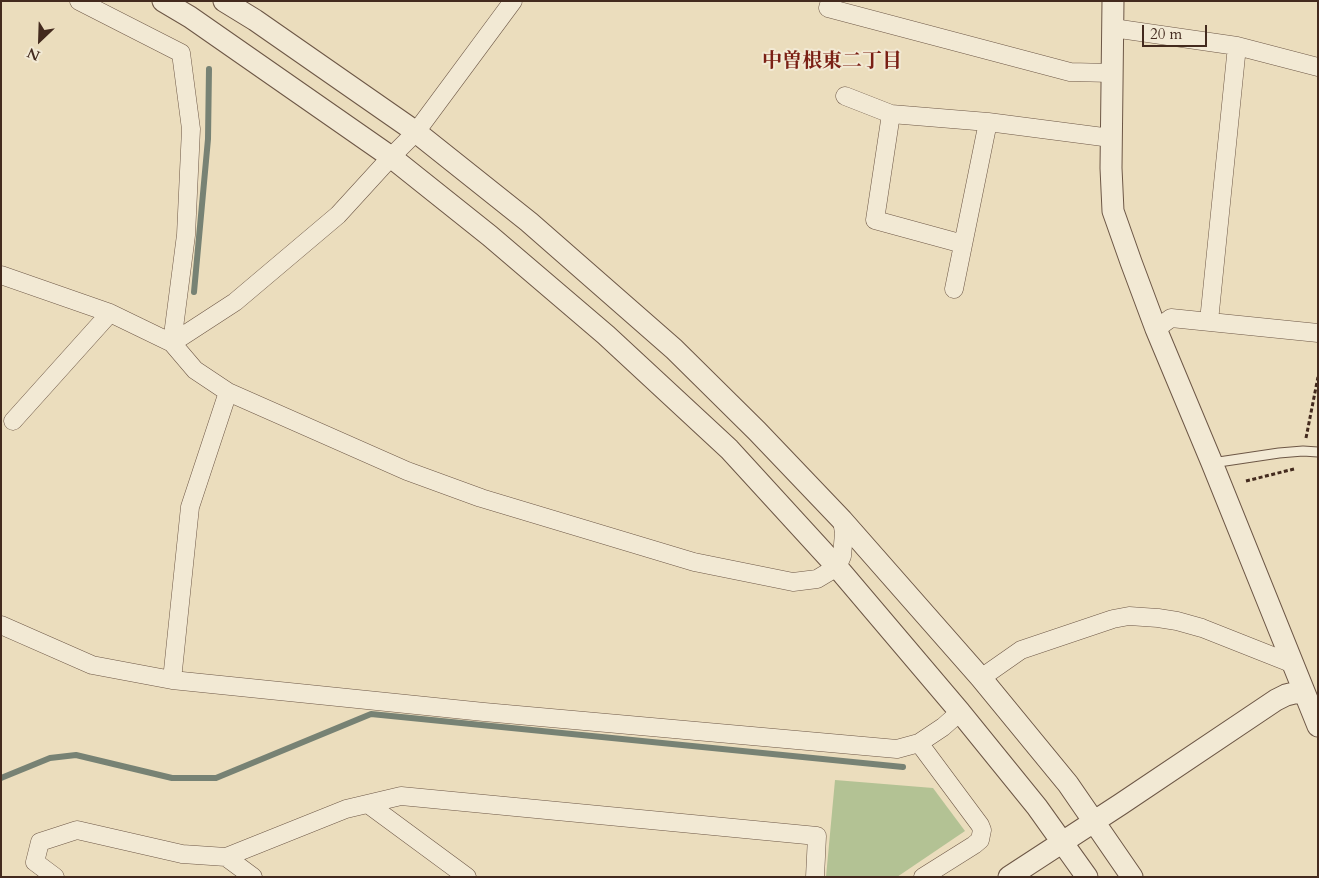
<!DOCTYPE html>
<html>
<head>
<meta charset="utf-8">
<style>
  body { margin:0 }
  #map { position:relative; width:1319px; height:878px; overflow:hidden; background:#ebddbd; font-family:Cardo,serif }
  canvas { display:block }
  .frame { position:absolute; inset:0; border:2px solid #432a1e; pointer-events:none }
  .north { position:absolute; left:15px; top:15px; width:50px; height:50px; -webkit-text-stroke:4px #f2e9d4; paint-order:stroke; rotate:204deg; font-size:14px; font-weight:700; line-height:20px; text-align:center; color:#432a1e }
  .north::after { content:''; display:block; margin:auto; width:18px; height:22px; background:#432a1e; clip-path:polygon(50% 0,100% 100%,50% 72%,0 100%) }
  .scale { position:absolute; left:1142px; top:25px; width:65px; height:22px; box-sizing:border-box; border:2px solid #432a1e; border-top:0; padding-left:6px; font-size:15px; line-height:18px; white-space:nowrap; color:#432a1e; -webkit-text-stroke:4px #f2e9d4; paint-order:stroke }
</style>
</head>
<body>
<div id="map">
<canvas width="1319" height="878"></canvas>
<div class="frame"></div>
<div class="north">N</div>
<div class="scale">20 m</div>
</div>
<script>
const g = document.querySelector('canvas').getContext('2d');
g.lineJoin = 'round';
function fill(path, color) { g.fillStyle = color; g.fill(path, 'evenodd'); }
const toPath = rows => new Path2D(rows.map(r => 'M' + r).join(''));
function stroke(path, color, width, dash) { g.strokeStyle = color; g.lineWidth = width; g.lineCap = dash ? 'butt' : 'round'; g.setLineDash(dash || []); g.stroke(path); }
function drawText(font, color, halo, rows, align = 'center') {
  g.font = font + ' Cardo,"Noto Serif JP",serif'; g.lineWidth = 4; g.setLineDash([]); g.textBaseline = 'middle'; g.strokeStyle = halo; g.fillStyle = color; for (const [text, x, y, turn = 0] of rows) {
    g.save(); g.translate(x, y); g.rotate((+turn || 0) * Math.PI / 180); g.textAlign = isNaN(turn) ? turn : align; if (halo) g.strokeText(text, 0, 0); g.fillText(text, 0, 0); g.restore();
  }
}
fill(toPath([
  [835,780,933,788,965,831,897,877,826,877]
]), '#b3c294');
stroke(toPath([
  [194,292,208,139,209,69],
  [1,778,50,758,76,755,172,778,216,778,371,714,903,767]
]), '#778274', 6);
const service = toPath([
  [1212,463,1279,453,1303,451,1318,452]
]);
const minor = toPath([
  [79,1,181,53,191,129,186,235,172,343],
  [830,1,828,8,1070,72,1111,73],
  [1113,28,1237,46,1318,67],
  [845,96,891,114,988,122,1111,138],
  [891,114,875,220,963,244],
  [1,275,110,313,172,343,195,370,228,392,407,471,481,498,694,562,793,582,817,579,837,567,842,556,844,533,842,520],
  [954,289,988,122],
  [1209,321,1237,46],
  [1156,329,1171,318,1318,333],
  [172,343,235,302,338,215,391,157,416,132,513,1],
  [13,421,110,313],
  [1,625,92,665,172,680,484,712,897,749,919,743,943,727,960,712],
  [981,678,1021,650,1113,619,1129,616,1158,618,1177,621,1202,628,1293,664],
  [172,680,190,507,228,392],
  [919,743,980,825,982,830,980,840,974,845,923,877],
  [368,804,467,877],
  [226,857,253,877],
  [55,877,35,862,40,842,77,830,182,854,226,857,346,809,401,796,817,836,815,877]
]);
const tertiary = toPath([
  [163,1,190,17,391,157,490,236,606,335,729,449,837,567,960,712,1037,807,1087,877],
  [224,1,255,20,416,132,529,222,674,349,757,431,842,520,981,678,1068,784,1132,877],
  [1113,1,1111,168,1113,211,1131,262,1156,329,1212,463,1318,726],
  [1009,877,1121,804,1276,700,1286,695,1294,693,1304,693]
]);
stroke(service, '#6d5746', 11);
stroke(minor, '#6d5746', 19);
stroke(tertiary, '#6d5746', 23);
stroke(toPath([
  [1306,438,1318,377],
  [1246,481,1294,469]
]), '#432a1e', 3, [4, 2.5]);
stroke(service, '#f2e9d4', 9);
stroke(minor, '#f2e9d4', 18);
stroke(tertiary, '#f2e9d4', 21);
drawText('bold 20px', '#7a1f14', '#f2e9d4', [
  ["中曽根東二丁目",832,62]
]);
</script>
</body>
</html>
